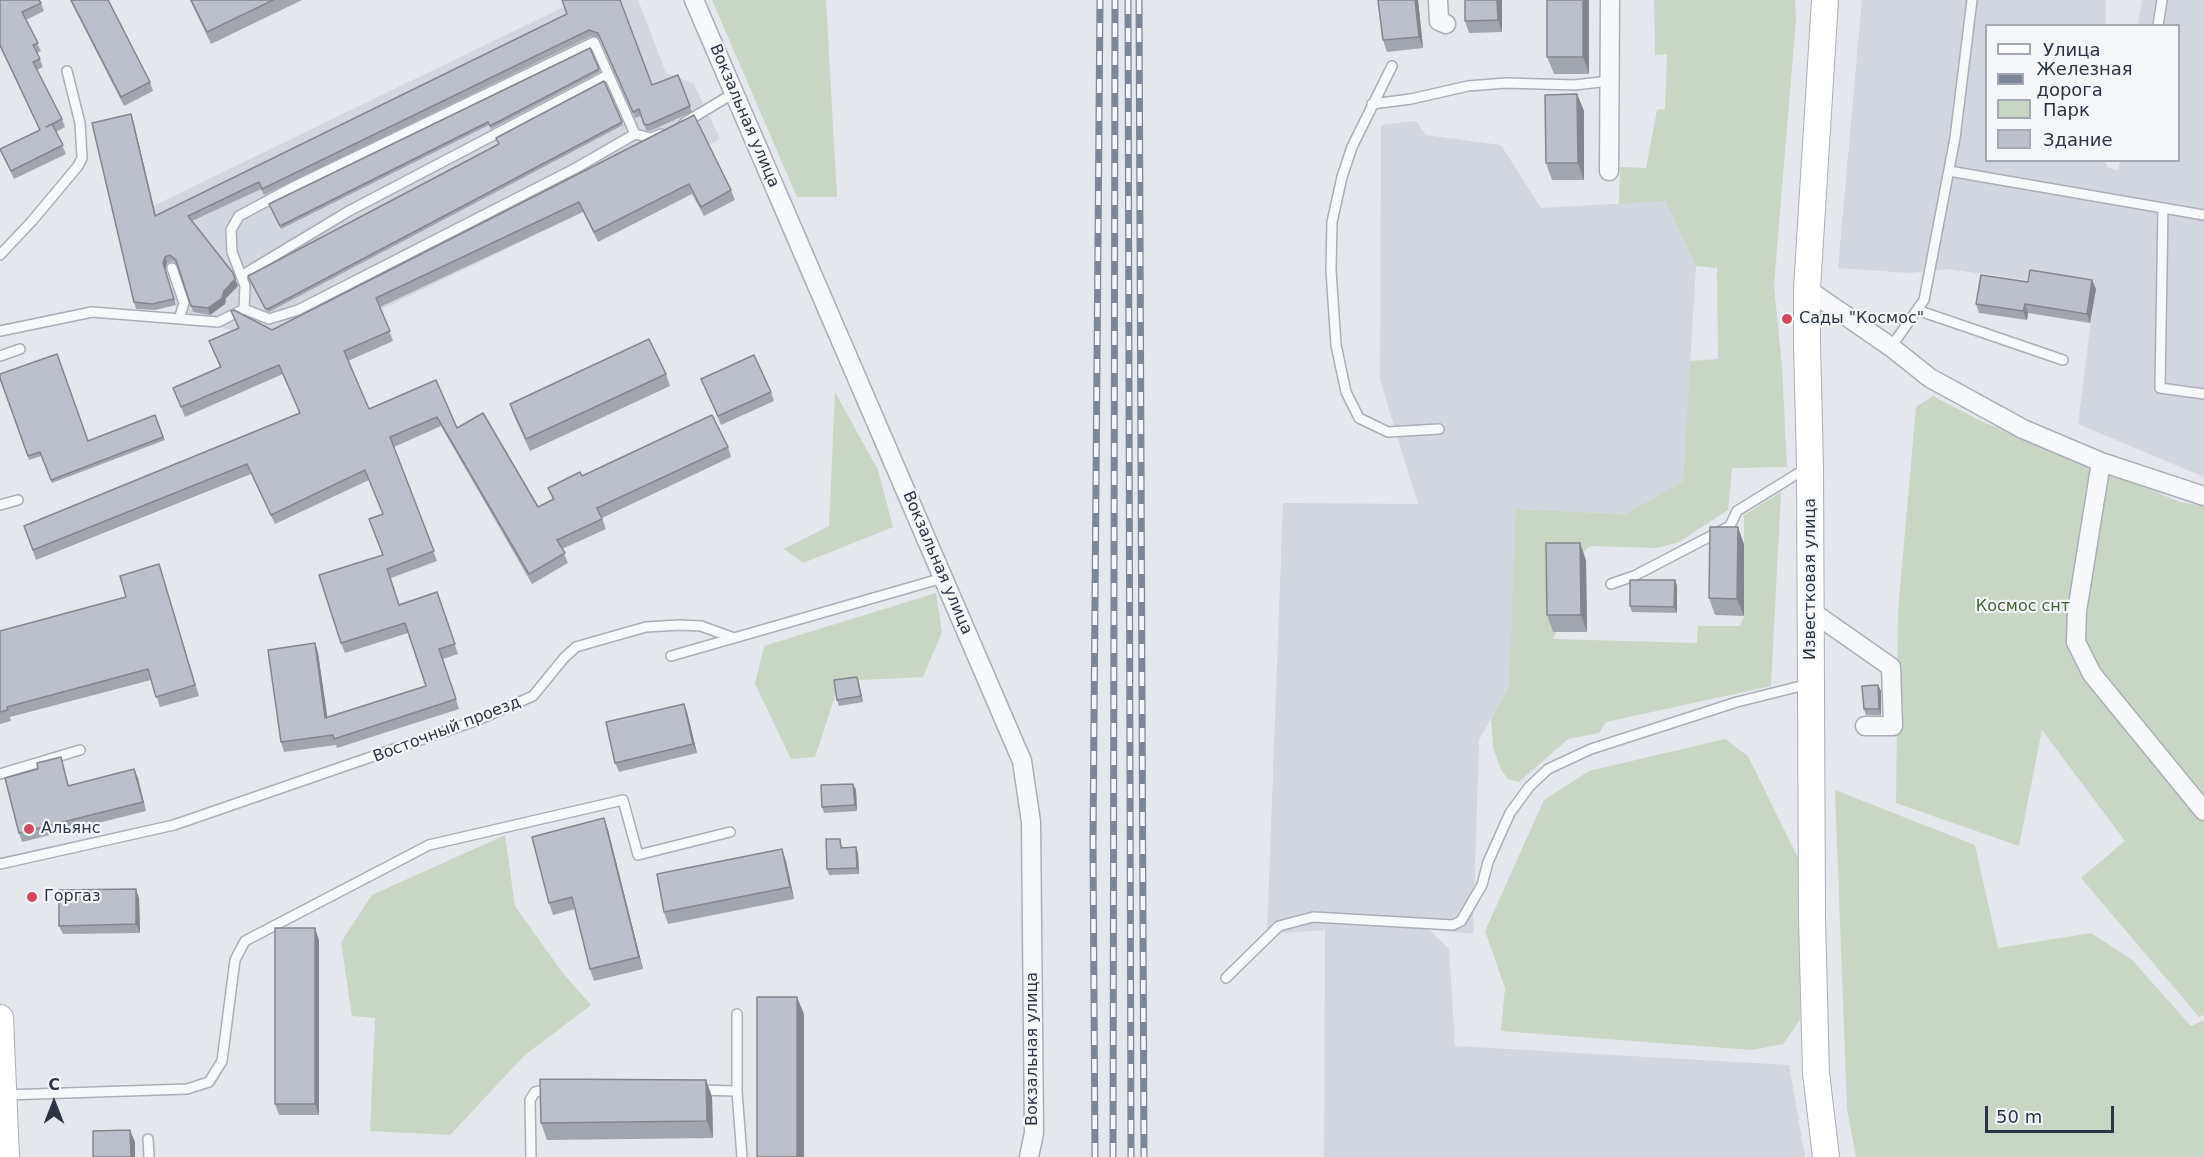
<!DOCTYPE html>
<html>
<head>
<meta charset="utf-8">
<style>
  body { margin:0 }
  #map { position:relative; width:2204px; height:1157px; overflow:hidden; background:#e4e7ec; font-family:"DejaVu Sans",sans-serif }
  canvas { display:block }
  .legend { position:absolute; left:1985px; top:24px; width:195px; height:138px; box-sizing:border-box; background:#f4f6f9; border:2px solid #a4a8b1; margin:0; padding:8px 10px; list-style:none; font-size:18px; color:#2b3445 }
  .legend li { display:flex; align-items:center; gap:12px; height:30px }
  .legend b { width:30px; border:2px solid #a4a8b1 }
  .north { position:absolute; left:24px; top:1073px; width:60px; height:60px; -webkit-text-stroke:4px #f4f6f9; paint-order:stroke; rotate:0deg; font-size:16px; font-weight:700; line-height:24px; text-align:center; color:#2b3445 }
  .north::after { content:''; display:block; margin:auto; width:21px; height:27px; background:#2b3445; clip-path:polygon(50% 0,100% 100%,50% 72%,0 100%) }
  .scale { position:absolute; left:1985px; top:1106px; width:129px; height:27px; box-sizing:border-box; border:3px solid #2b3445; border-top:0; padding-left:8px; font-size:18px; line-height:21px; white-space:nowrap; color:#2b3445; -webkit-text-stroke:4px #f4f6f9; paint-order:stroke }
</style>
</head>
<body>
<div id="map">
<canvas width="2204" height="1157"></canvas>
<ul class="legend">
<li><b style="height:8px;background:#fff"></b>Улица</li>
<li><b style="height:8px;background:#7d8696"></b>Железная дорога</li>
<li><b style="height:16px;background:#c9d6c5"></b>Парк</li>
<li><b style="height:16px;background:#bbc0ca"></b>Здание</li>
</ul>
<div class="north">С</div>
<div class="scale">50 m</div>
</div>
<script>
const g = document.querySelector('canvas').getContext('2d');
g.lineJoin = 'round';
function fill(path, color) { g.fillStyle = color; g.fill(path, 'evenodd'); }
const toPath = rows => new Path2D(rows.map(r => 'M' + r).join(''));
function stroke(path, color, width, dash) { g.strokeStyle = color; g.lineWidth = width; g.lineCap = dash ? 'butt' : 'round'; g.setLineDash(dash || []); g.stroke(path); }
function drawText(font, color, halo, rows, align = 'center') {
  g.font = font + ' "DejaVu Sans",sans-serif'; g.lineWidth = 4.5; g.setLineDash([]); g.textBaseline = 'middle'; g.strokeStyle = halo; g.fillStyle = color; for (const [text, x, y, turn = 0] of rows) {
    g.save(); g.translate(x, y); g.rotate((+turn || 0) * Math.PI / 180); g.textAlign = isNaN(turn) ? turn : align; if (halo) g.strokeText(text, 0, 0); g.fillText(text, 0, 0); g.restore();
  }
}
fill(toPath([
  [578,0,638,0,666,73,694,84,720,139,583,212,380,310,278,340,221,328,187,326,176,305,153,206],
  [1862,0,2106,0,2106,25,1986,26,1986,160,2106,161,2107,167,2118,171,2120,161,2178,160,2178,26,2138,25,2142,0,2204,0,2204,477,2078,424,2095,289,1947,269,1910,273,1838,268],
  [1416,121,1426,135,1501,145,1541,208,1665,201,1696,266,1683,481,1625,514,1517,509,1509,686,1479,740,1473,934,1428,929,1449,949,1455,1046,1789,1065,1805,1157,1324,1157,1325,930,1267,934,1283,503,1418,504,1380,380,1381,125]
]), '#d2d6de');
fill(toPath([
  [712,0,826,0,837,197,797,197],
  [1654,0,1795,0,1796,20,1774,286,1782,366,1787,467,1732,468,1728,510,1679,542,1657,548,1591,546,1585,550,1553,639,1697,643,1698,626,1740,626,1744,616,1744,515,1781,492,1771,686,1606,722,1599,733,1568,739,1519,782,1508,779,1501,770,1493,747,1491,719,1509,686,1516,509,1625,514,1683,481,1690,361,1718,359,1717,268,1696,266,1665,201,1619,204,1620,167,1646,168,1657,110,1665,109,1667,54,1655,55],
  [835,392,878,470,893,527,803,563,784,549,829,526],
  [1933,396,1981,421,2180,502,2204,506,2204,1014,2199,1017,2081,878,2125,841,2042,730,2019,846,1896,803,1898,611,1916,407],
  [936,593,942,632,923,677,840,681,815,757,791,759,755,684,764,646],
  [1725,739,1748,756,1799,860,1800,1020,1783,1044,1752,1050,1501,1031,1505,988,1485,931,1544,800,1589,771],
  [1835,790,1975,845,1998,948,2091,933,2131,959,2191,1026,2204,1020,2204,1157,1856,1157,1847,1109],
  [505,835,515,906,562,972,591,1005,525,1055,450,1135,370,1131,375,1018,352,1016,341,942,372,895]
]), '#c9d6c5');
const lane = toPath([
  [2158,26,2162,0],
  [1392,66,1352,147,1342,177,1332,222,1331,270,1336,345,1346,392,1359,418,1388,432,1439,429],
  [1372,104,1411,99,1468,86,1506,83,1575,85,1609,81],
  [684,123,734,93],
  [635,134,651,138,661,134],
  [1949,171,2204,215],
  [2163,208,2160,388,2204,394],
  [0,255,32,221,78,166,82,158,80,123,67,71],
  [172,268,184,303,179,319],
  [241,276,349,211,608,75],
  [1917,310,2063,360],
  [0,331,92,312,218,322,244,309,269,319,298,310,576,168,635,134,594,42,295,186,239,216,231,230,232,252,245,286,244,309],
  [1891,347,1924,300,1955,138,1972,0],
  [0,356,20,349],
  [0,505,18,500],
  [1611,584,1634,576,1730,526,1737,511,1805,469],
  [671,656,734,638],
  [0,774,80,750],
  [0,864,174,825,478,720,533,696,564,658,576,647,593,642,646,627,680,625,701,626,734,638,943,578],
  [1226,978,1279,926,1313,917,1453,925,1461,921,1482,885,1488,862,1510,813,1529,787,1548,769,1591,749,1737,702,1809,684],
  [737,1014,737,1091],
  [698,1090,737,1091,742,1157],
  [5,1095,187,1089,209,1082,222,1061,235,960,245,941,429,845,623,800,638,855,730,832],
  [148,1139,149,1157],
  [531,1157,530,1100,535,1092,552,1088]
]);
const street = toPath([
  [694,0,1022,761,1031,822,1034,1133,1029,1157],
  [1438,0,1439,21,1446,24],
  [1609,171,1610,0],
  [1807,289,1891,347,1930,378,2023,429,2101,462,2204,496],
  [2101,462,2077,611,2076,642,2092,674,2204,811],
  [1811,611,1891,667,1893,726,1865,726]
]);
const secondary = toPath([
  [1825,0,1807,289,1807,344,1810,466,1812,919,1816,1073,1826,1157],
  [0,1018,6,1157]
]);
stroke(lane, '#a9aeb7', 12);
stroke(street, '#a9aeb7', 21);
stroke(secondary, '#a9aeb7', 28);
stroke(lane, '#f7f8fa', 9);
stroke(street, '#f7f8fa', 18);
stroke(secondary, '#fff', 26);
const rail = toPath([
  [1128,0,1131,1157],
  [1139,0,1144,1157],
  [1095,1157,1093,843,1100,0],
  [1113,1157,1115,0]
]);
stroke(rail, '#7d8696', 7);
stroke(rail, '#f4f6f9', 4.5, [14]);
fill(toPath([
  [0,0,41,3,44,11,26,20,41,51,37,53,43,67,37,70,62,119,65,127,56,132,66,154,14,179,0,149,40,130,0,47],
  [70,0,108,0,150,82,153,91,124,106],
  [190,0,302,0,211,44],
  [620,0,652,85,678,75,692,112,650,131,646,130,641,116,635,118,600,39,591,36,264,195,261,189,192,221,238,286,226,298,225,304,210,315,193,312,178,266,173,261,167,263,165,270,176,305,155,310,136,309,134,302,131,114,133,120,156,215],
  [1418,0,1423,48,1387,52,1383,40],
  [1502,0,1502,32,1469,33,1465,21],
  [1589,0,1589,74,1554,74,1547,57],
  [590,48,600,72,491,129,489,125,281,229,270,207],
  [604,81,623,125,269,312,266,311,249,279,498,144],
  [1577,94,1584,111,1584,180,1552,180,1546,163],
  [694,115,731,190,735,200,704,216,692,194,598,242,583,212,380,307,393,341,348,361,369,409,436,380,457,428,538,507,553,500,548,488,582,476,728,447,731,457,602,518,606,529,562,549,568,563,532,584,441,426,394,447,437,561,391,578,399,604,437,592,458,654,443,659,459,709,337,748,336,745,284,752,281,742,315,643,318,653,327,717,426,686,408,633,345,653,341,643,383,555,383,514,369,480,275,524,251,474,36,560,24,526,300,414,283,374,185,417,173,388,220,367,209,341,238,328,231,311,272,330],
  [2028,282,2096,289,2090,323,2028,313,2027,320,1979,313,1976,304],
  [666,374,670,386,530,451,514,416,510,404],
  [0,378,88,441,155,415,165,440,52,483,41,456,29,460],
  [701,379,771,392,774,401,721,425],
  [1744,544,1744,616,1715,615,1709,598],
  [1586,560,1587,632,1553,632,1547,615],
  [159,564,199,696,160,707,151,680,10,717,11,721,0,724,0,631,126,597],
  [1675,580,1677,586,1677,613,1632,612,1630,606],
  [857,677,859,683,863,702,839,706,837,700],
  [1878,685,1881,691,1881,715,1866,715,1864,709],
  [684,704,687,712,697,753,619,772,615,763],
  [61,757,69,786,134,769,146,811,22,842,19,833,38,769],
  [853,784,856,790,857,811,824,813,822,807],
  [604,818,608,830,643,969,594,981,590,969,575,909,553,915,549,903],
  [842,845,843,848,858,853,859,874,829,875,827,869],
  [786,861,794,899,668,924,664,912],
  [139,898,140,933,63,934,59,926],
  [319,940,319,1115,279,1115,275,1104],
  [706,1080,712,1097,713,1138,547,1140,541,1123]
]), '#a1a5ae');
fill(toPath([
  [1415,0,1418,0,1423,48,1419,37],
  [1497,0,1502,0,1502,32,1498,20],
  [1583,0,1589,0,1589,74,1583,57],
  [1577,94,1584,111,1584,180,1578,163],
  [131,114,133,120,157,222,155,216],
  [165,257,167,263,165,270,176,305,163,263],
  [235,279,238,286,226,298,225,304,210,315,208,308],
  [2092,280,2096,289,2090,323,2087,314],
  [2025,304,2028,313,2027,320,2023,311],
  [1738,527,1744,544,1744,616,1737,599],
  [1580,543,1586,560,1587,632,1581,615],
  [1675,580,1677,586,1677,613,1674,607],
  [315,643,318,653,329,728,325,718],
  [857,677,859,683,863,702,861,696],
  [1878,685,1881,691,1881,715,1879,709],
  [684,704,687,712,697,753,693,744],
  [134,769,138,778,146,811,143,802],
  [853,784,856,790,857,811,855,805],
  [604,818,608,830,643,969,639,957],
  [856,847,858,853,859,874,857,868],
  [782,849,786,861,794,899,790,887],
  [136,889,139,898,140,933,136,924],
  [315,928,319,940,319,1115,315,1104],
  [797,997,804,1014,804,1157,797,1157],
  [706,1080,712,1097,713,1138,707,1121],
  [130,1130,135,1142,135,1157,131,1157]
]), '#83868d');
const building = toPath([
  [0,0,39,0,41,3,22,12,38,43,33,45,40,59,33,62,62,119,46,127,52,124,63,145,11,171,0,149,40,130,0,45,0,0],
  [71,0,108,0,150,82,121,97,71,0],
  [191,0,273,0,207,32,191,0],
  [562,0,620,0,652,85,678,75,690,106,648,125,644,124,639,109,633,112,598,33,589,30,262,189,259,182,188,216,233,273,235,279,224,291,222,298,208,308,191,306,176,260,170,255,165,257,163,263,174,299,152,304,134,302,92,123,131,114,155,216,567,14,562,0],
  [1378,0,1415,0,1419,37,1383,40,1378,0],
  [1465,0,1497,0,1498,20,1465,21,1465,0],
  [1547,0,1583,0,1583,57,1547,57,1547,0],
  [590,48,599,69,490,126,488,122,280,226,269,204,590,48],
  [604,81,622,122,268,309,265,308,248,276,499,144,496,138,604,81],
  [1577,94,1578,163,1546,163,1545,95,1577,94],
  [694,115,731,190,701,207,689,184,594,232,579,202,376,298,390,331,344,351,369,409,436,380,457,428,483,413,538,507,554,499,548,488,580,472,582,476,712,415,728,447,597,508,602,519,557,540,565,553,529,574,437,417,390,437,434,551,387,569,399,605,437,592,455,644,439,649,456,699,334,739,333,735,281,742,268,650,315,643,325,718,426,686,405,623,341,643,319,575,383,555,369,519,383,514,365,470,271,515,247,464,33,550,24,526,300,413,279,365,181,407,173,388,221,367,209,341,239,328,231,311,234,310,272,330,694,115],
  [2030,270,2092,280,2087,314,2025,304,2023,311,1976,304,1981,275,2028,282,2030,270],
  [649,339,666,374,526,439,510,404,649,339],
  [57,354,88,441,155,415,163,437,51,480,40,452,28,456,0,378,0,374,57,354],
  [754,355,771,392,718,416,701,379,754,355],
  [1710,527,1738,527,1737,599,1709,598,1710,527],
  [1546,543,1580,543,1581,615,1547,615,1546,543],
  [159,564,195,685,156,697,148,669,7,707,8,710,0,712,0,631,126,597,120,576,159,564],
  [1630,580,1675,580,1674,607,1630,606,1630,580],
  [857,677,861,696,837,700,834,680,857,677],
  [1878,685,1879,709,1864,709,1862,686,1878,685],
  [684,704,693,744,615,763,606,722,684,704],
  [61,757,68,786,134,769,143,802,19,833,5,778,38,769,37,763,61,757],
  [853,784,855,805,822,807,821,785,853,784],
  [604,818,639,957,590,969,572,897,549,903,532,837,604,818],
  [826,839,840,839,841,848,856,847,857,868,827,869,826,839],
  [782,849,790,887,664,912,657,874,782,849],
  [136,889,136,924,59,926,59,890,136,889],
  [275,928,315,928,315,1104,275,1104,275,928],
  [757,997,797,997,797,1157,757,1157,757,997],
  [540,1079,706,1080,707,1121,541,1123,540,1079],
  [130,1130,131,1157,93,1157,93,1131,130,1130]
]);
fill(building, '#bbc0ca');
stroke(building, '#83868d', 1.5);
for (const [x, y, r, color] of [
  [1787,319,6,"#d1495b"],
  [29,829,6,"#d1495b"],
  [32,897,6,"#d1495b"]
]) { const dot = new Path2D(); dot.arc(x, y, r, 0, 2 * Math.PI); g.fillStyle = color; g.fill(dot); stroke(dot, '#f4f6f9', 2); }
drawText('16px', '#2b3445', '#f4f6f9', [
  ["Вокзальная улица",744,116,67],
  ["Вокзальная улица",937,563,67],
  ["Известковая улица",1811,579,-90],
  ["Восточный проезд",447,730,-21],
  ["Вокзальная улица",1033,1049,-90]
]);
drawText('16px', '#2b3445', '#f4f6f9', [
  ["Сады \"Космос\"",1799,319],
  ["Альянс",41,829],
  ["Горгаз",44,897]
], 'left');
drawText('16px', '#3f6138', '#f4f6f9', [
  ["Космос снт",2023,607]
]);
</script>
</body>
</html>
